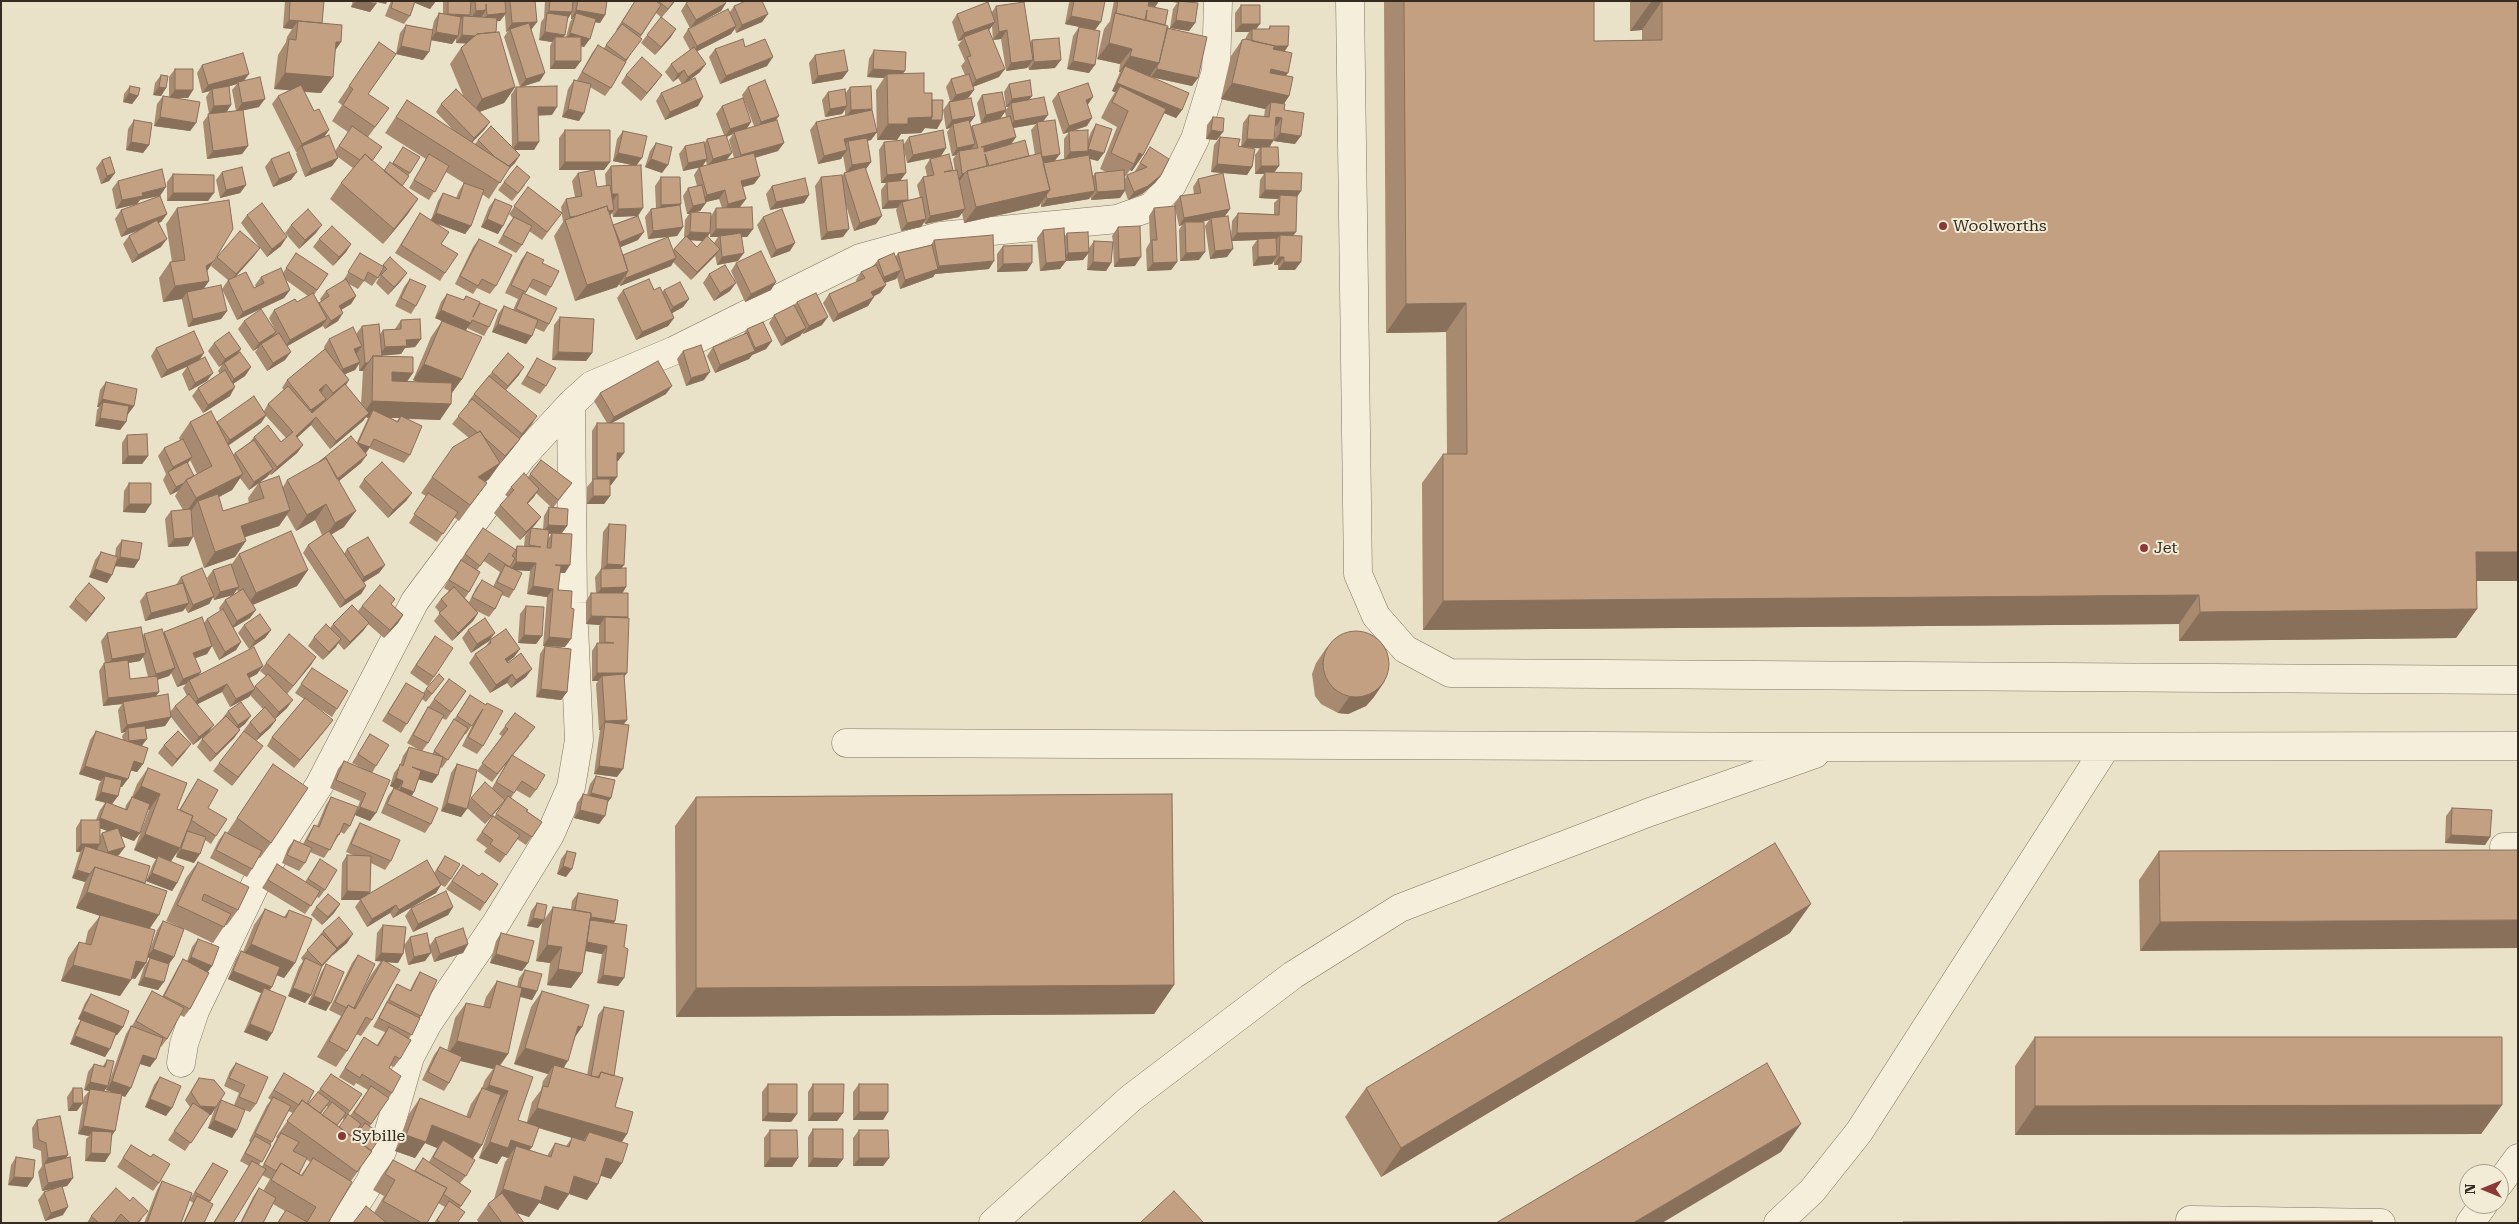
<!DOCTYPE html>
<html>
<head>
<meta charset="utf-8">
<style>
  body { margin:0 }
  #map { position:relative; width:2519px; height:1224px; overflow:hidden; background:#e9e1c8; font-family:"Roboto Serif",serif }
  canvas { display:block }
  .frame { position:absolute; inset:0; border:2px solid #352b21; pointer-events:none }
  .north { position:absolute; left:2459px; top:1164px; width:50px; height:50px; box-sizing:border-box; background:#f2ebd6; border:1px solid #a69e8e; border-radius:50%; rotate:270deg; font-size:14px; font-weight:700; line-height:20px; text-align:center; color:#352b21 }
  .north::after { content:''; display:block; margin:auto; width:18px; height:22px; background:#8b3936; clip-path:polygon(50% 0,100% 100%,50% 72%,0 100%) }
</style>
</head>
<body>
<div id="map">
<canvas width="2519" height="1224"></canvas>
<div class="frame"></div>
<div class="north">N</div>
</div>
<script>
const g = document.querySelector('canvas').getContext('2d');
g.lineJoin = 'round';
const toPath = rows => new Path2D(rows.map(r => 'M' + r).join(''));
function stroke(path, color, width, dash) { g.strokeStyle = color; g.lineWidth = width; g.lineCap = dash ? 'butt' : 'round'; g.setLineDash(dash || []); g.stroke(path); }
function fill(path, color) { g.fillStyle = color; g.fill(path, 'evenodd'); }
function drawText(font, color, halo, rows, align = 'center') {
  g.font = font + ' "Roboto Serif",serif'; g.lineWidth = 4; g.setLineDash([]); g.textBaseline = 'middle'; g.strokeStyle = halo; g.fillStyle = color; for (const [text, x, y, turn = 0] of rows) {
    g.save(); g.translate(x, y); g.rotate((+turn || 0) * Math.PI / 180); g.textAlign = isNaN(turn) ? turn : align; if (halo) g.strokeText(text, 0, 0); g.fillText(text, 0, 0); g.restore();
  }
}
const minor = toPath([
  [1350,1,1358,574,1376,616,1405,649,1450,673,2518,680],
  [846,743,1836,747,2518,746],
  [2504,847,2518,847],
  [181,1063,184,1044,195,1011,255,885,320,784,415,601,522,457,571,404,592,385,673,351,860,258,940,236,1117,219,1151,207,1172,185,1195,139,1216,71,1218,1],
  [2499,1184,2518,1158],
  [2190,1220,2381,1223],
  [344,1223,370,1182,386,1141,410,1057,428,1023,495,925,550,835,571,787,579,740,573,603,571,404],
  [993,1223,1131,1098,1293,975,1400,908,1650,812,1815,754],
  [1778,1223,1812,1191,1859,1132,2106,747],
  [2470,1223,2484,1204]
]);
stroke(minor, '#83745f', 29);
stroke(minor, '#f5eeda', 28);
fill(toPath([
  [285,1,324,1,322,23,341,42,335,50,321,93,304,92,314,111,329,130,325,136,335,151,348,132,332,121,342,105,338,102,379,42,396,54,400,33,406,25,432,30,434,21,439,13,443,13,443,1,535,1,537,22,531,29,540,81,522,87,552,115,538,115,534,150,516,150,515,163,509,168,489,199,482,194,471,226,465,234,437,224,441,244,445,273,440,281,395,253,420,213,431,220,438,201,443,193,456,198,459,191,464,183,446,172,429,200,409,188,426,159,385,133,407,100,453,130,436,112,441,104,463,95,450,64,461,48,466,43,456,43,456,38,452,44,431,40,423,60,396,54,368,94,389,108,368,137,372,161,384,170,392,164,403,147,420,157,402,186,418,199,407,215,383,244,330,199,341,183,353,168,338,157,338,158,332,166,305,177,296,154,297,152,296,152,272,104,278,96,290,90,274,89,278,55,286,42,287,37,292,29,283,28],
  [505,15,506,32,508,31,504,37,520,87,516,87,511,95,512,146,478,140,475,144,472,142,484,130,490,122,479,112,504,103,515,87,496,32,496,21,500,21],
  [353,1,387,1,386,4,376,2,376,4,370,12,351,7],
  [391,1,436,1,430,9,415,3,410,16,404,24,385,16],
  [545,1,626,1,625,2,607,2,605,15,600,23,595,22,584,47,581,46,575,69,550,69,550,46,552,42,539,40,541,22,544,18],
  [571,14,571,19,572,19,570,22,566,37,563,37,567,20],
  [635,1,675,1,662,17,671,37,655,55,641,43,661,17,656,13,640,38,611,88,605,96,590,87,579,121,562,117,568,89,574,80,580,82,577,80,592,53,598,45,604,48,617,30,616,30],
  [1070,1,1105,1,1095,30,1065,24,1069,3],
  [1114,1,1159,1,1155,7,1148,6,1167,28,1198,78,1192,86,1151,77,1182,110,1176,118,1164,113,1143,155,1132,171,1130,170,1125,177,1125,179,1127,175,1136,172,1135,171,1150,147,1161,175,1155,183,1142,194,1128,200,1125,191,1120,198,1091,200,1091,197,1089,199,1041,207,1041,203,1039,206,964,223,962,213,959,217,925,224,924,222,921,227,901,231,896,210,897,208,882,209,881,190,886,183,881,183,879,150,884,142,904,144,909,137,946,148,941,156,952,171,955,171,953,159,956,155,952,156,947,132,950,128,946,129,943,110,949,102,950,101,946,87,951,79,965,75,961,66,965,61,958,45,962,40,958,41,952,22,957,14,992,12,996,6,1030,43,1032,40,1055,68,1029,70,1028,66,1027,68,1006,71,1001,39,993,40,992,26,989,30,999,77,973,87,974,90,968,98,964,99,975,116,970,123,971,127,972,126,995,120,981,123,977,103,982,95,1006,110,1008,107,1006,107,1004,92,1009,84,1032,96,1029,100,1043,121,1055,161,1064,159,1064,139,1069,132,1063,134,1052,101,1058,93,1088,105,1087,126,1072,131,1088,140,1091,132,1096,124,1098,161,1090,159,1093,176,1095,173,1106,172,1100,169,1117,127,1101,118,1109,102,1115,92,1112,91,1120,72,1119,72,1120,64,1097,59,1104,29,1110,21],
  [1005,112,1006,117,1000,118],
  [1036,124,1031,130,1035,155,1029,156,1011,144,1016,137,1013,128],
  [904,150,907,163,936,157,930,159,925,167,927,176,923,177,917,185,920,198,908,200,901,180],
  [1173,1,1192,1,1192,2,1195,23,1189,31,1170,28,1173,9,1177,3,1173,2],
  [1384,1,1594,1,1594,41,1642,40,1642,30,1630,31,1630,1,2518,1,2518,581,2476,581,2477,609,2456,638,2179,641,2179,624,1423,630,1422,483,1443,454,1447,454,1446,332,1386,333],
  [686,3,726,3,721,11,692,27,730,12,734,6,768,14,762,22,736,33,735,29,731,34,697,51,700,72,688,81,698,106,665,120,656,101,661,93,682,84,678,78,673,82,665,72,671,64,690,50,683,37,688,29,690,28,681,11],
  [1241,5,1256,29,1268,29,1270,26,1288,46,1284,52,1285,76,1289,96,1284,104,1284,110,1295,144,1274,141,1276,126,1275,126,1270,147,1279,166,1274,172,1301,191,1297,197,1293,235,1295,270,1278,270,1278,265,1274,265,1274,261,1272,264,1253,266,1252,247,1257,240,1232,241,1227,257,1210,259,1205,226,1209,220,1203,222,1199,260,1180,261,1179,230,1182,225,1179,226,1174,204,1180,196,1194,194,1193,187,1198,179,1230,209,1225,216,1231,238,1232,221,1238,213,1274,214,1274,203,1278,199,1259,198,1260,180,1264,174,1255,174,1255,155,1260,148,1242,147,1252,167,1247,175,1211,172,1214,145,1220,137,1238,146,1241,147,1243,123,1249,115,1264,117,1265,109,1221,99,1231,56,1242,40,1246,39,1246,37,1249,32,1235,32,1235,13],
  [1079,27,1089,73,1067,69,1073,36],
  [745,47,767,66,720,84,709,57,715,49],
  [874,50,903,74,932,100,942,120,937,129,925,128,921,133,901,134,897,140,877,140,876,90,884,78,867,77,869,59],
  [815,55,848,71,842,79,812,84,809,63],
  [202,65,244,81,259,107,243,110,248,146,242,154,207,159,203,122,209,114,206,97,210,91,202,93,197,73],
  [237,84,232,90,236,111,226,112,231,105,226,87],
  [175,69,193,90,188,98,177,98,196,123,190,131,154,126,157,104,163,96,169,97,169,77],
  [161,75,166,88,161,96,153,95,155,83],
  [626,75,656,83,641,101,621,83],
  [130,86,138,96,132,104,123,102,124,94],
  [748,87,776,120,778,151,755,158,760,176,754,184,743,187,746,199,740,207,753,229,747,237,742,237,738,261,717,265,715,255,691,280,673,262,671,266,620,286,619,284,617,287,575,301,554,236,563,222,561,207,566,199,575,197,572,181,578,173,597,187,606,186,605,174,611,166,633,165,613,161,617,139,623,131,637,165,638,240,620,247,623,255,673,250,684,238,685,220,689,214,687,214,683,196,688,188,697,186,694,175,699,167,683,171,679,154,685,146,704,144,707,139,724,135,716,114,722,106,751,122,746,129,754,126,742,95],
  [733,134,729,140,734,158,727,160,727,137],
  [706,161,707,165,702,166],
  [719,199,722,208,716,208,711,216,695,212,700,211,706,202],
  [612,212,613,217,636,216,613,225,610,216],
  [710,221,710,237,718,237,714,243,708,236,710,233],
  [690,240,703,241,697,247],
  [850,87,872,109,870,110,877,132,871,140,867,141,871,162,866,169,876,224,854,231,845,202,843,237,821,240,815,186,821,177,842,177,844,173,846,173,843,155,841,159,818,164,810,130,816,122,845,116,845,110,842,114,825,117,822,100,828,92,845,94],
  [1213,117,1217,140,1206,139,1207,125],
  [134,120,149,145,143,153,126,150,128,129],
  [565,130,610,162,604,170,559,170,559,138],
  [656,143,662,173,645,167,650,151],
  [271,159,291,180,273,187,265,167],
  [102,160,115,173,109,181,101,184,96,168],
  [222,172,246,185,240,193,220,198,216,180],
  [173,174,208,201,167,201,167,182],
  [661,177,681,204,680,205,683,227,677,236,648,239,645,217,651,209,656,208,655,186],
  [118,181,140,200,137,204,116,209,112,189],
  [504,182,525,185,512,201,498,190],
  [772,186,809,195,804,203,770,210,766,194],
  [528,187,562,213,542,240,529,231,522,245,516,253,498,243,508,225,513,218,509,214],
  [495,199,498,234,481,227,489,207],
  [177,208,214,261,207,271,209,281,203,289,227,311,221,319,188,327,182,300,182,299,163,302,159,278,170,262,172,262,166,224],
  [1154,208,1177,262,1171,270,1147,271,1146,249,1150,242,1149,216],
  [121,210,167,214,161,222,158,223,161,247,132,263,123,244,129,236,138,230,121,237,115,219],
  [247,215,281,246,267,257,241,223],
  [763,217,790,251,771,258,757,225],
  [291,225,316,233,299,249,285,233],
  [1118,227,1135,266,1114,267,1113,242,1111,263,1106,271,1087,270,1088,254,1083,260,1066,261,1060,269,1040,271,1037,238,1043,230,1065,236,1067,233,1089,248,1094,241,1113,242,1112,236],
  [319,239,351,244,346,252,333,266,313,247],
  [479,239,496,286,490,294,477,288,473,294,455,284,473,247],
  [934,240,989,269,935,274,933,277,900,289,897,277,896,279,885,283,886,285,880,293,873,297,868,306,833,322,823,303,829,294,857,282,856,280,861,272,873,266,878,260,896,256,898,253,931,245],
  [1003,246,1027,271,997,272,997,254],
  [260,248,254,256,235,277,254,288,256,287,255,285,261,277,283,273,296,253,328,274,314,295,319,303,321,301,320,299,326,291,343,281,360,253,382,266,390,257,401,281,388,295,376,283,380,276,380,275,372,286,364,281,358,289,349,284,356,296,351,304,341,310,338,321,325,329,323,326,321,327,287,346,285,360,267,371,255,352,258,348,253,351,238,329,244,321,276,332,269,318,274,310,297,302,308,296,286,280,290,290,284,298,237,320,222,289,228,280,211,266,217,257],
  [527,252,542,263,551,287,546,296,529,287,525,294,549,324,544,332,535,328,526,344,492,332,498,314,504,306,513,310,518,299,505,293,521,260],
  [736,263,771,290,745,302,731,271],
  [709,274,730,291,714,301,703,283],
  [410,279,416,306,411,314,395,306,404,287],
  [623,290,662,292,664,290,689,299,683,307,672,313,674,318,668,326,636,340,617,298],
  [447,294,463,300,466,296,478,307,480,303,489,327,484,336,467,328,466,331,462,379,452,393,440,420,407,419,410,455,404,463,369,448,366,453,361,463,339,481,344,527,331,535,344,554,347,549,385,565,379,573,364,582,366,586,361,594,340,608,303,553,308,545,322,535,315,520,296,531,287,515,279,526,245,537,235,557,204,568,193,535,188,546,168,547,165,519,171,511,183,510,175,496,178,491,170,495,163,480,166,474,158,456,164,448,180,440,179,438,190,422,217,422,264,411,268,404,284,390,282,388,287,380,325,349,324,347,329,339,356,334,362,326,380,334,383,330,395,329,401,320,421,339,415,347,405,348,401,354,382,355,382,356,406,382,418,382,413,380,431,337,442,321,435,318,441,302],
  [359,364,359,371,363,371,361,404,346,385,349,380,345,374,355,370],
  [266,416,286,438,281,442,254,437,250,442,235,453,233,455,228,446,261,423],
  [366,417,368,418,357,442,287,480,283,487,260,482,267,477,270,474,271,475,297,453,303,445,297,438,311,425,330,449,363,421],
  [391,418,399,418,397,421],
  [190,460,197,474,194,476,188,463],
  [240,478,249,490,258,484,248,498,249,503,223,511,219,497,232,490],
  [797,302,822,325,803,334,802,333,800,336,781,346,769,323,774,315,794,305],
  [560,317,592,353,586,361,552,360,554,325],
  [747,329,772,341,766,349,752,355,749,359,715,373,707,356,713,347,743,335],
  [214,343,241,349,237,355,251,367,245,376,233,384,230,396,203,413,192,396,198,388,220,374,218,371,222,365,219,367,208,351],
  [156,348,199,360,213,373,189,391,182,374,187,367,161,378,151,356],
  [683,351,704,380,686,386,677,359],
  [537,358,546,386,540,394,521,384,532,366],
  [492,372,519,375,506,390,532,424,500,464,489,479,485,482,487,483,459,521,454,517,437,542,409,523,426,496,421,493,432,477,469,438,452,424,469,403,468,402,474,394],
  [106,382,134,406,128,414,127,414,126,422,120,430,95,426,97,410,99,407,97,407,100,390],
  [600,393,666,394,611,423,624,453,618,461,617,461,617,477,611,485,610,485,610,496,604,504,587,504,587,487,592,481,592,431,597,423,607,423,594,401],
  [127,435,148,456,142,464,122,464,122,443],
  [541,460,572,483,553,508,567,526,562,533,565,573,560,573,558,590,565,647,548,646,567,692,561,700,536,697,540,654,545,646,543,646,547,597,527,594,530,571,516,570,514,590,509,598,502,595,495,609,489,617,477,611,478,613,473,621,452,641,434,621,440,613,435,607,441,599,449,591,444,588,455,568,483,528,515,550,517,546,524,547,525,536,530,530,520,540,494,513,500,505,508,497,505,495,511,487,528,477],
  [536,493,552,508,549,507,544,516,543,529,532,528,541,517,527,504],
  [548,534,551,534,548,539],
  [484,561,500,572,493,587,482,580,476,588,469,602,465,598,469,592,477,570],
  [364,479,412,493,406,501,388,518,359,487],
  [129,483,145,513,123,512,124,491],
  [609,524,626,587,622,593,628,618,624,677,624,724,617,777,594,774,600,730,599,730,596,684,598,681,592,681,592,651,597,643,599,643,599,626,600,625,586,624,586,601,591,593,596,593,595,577,601,569,603,532],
  [122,540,134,568,116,566,107,583,89,577,95,560,101,552,115,556,116,548],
  [239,554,308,570,297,586,253,605,250,618,233,628,241,642,236,650,219,660,212,646,207,654,195,658,199,675,263,666,257,674,249,678,254,687,266,676,260,671,266,663,316,657,287,694,287,708,275,719,276,720,270,728,256,740,263,746,232,786,213,771,219,763,245,732,244,730,250,722,263,709,250,695,249,697,230,707,222,692,197,704,209,732,222,719,228,711,245,724,239,729,240,730,234,738,210,762,197,747,202,739,207,734,193,745,171,717,165,726,146,729,142,746,143,764,137,772,131,770,122,787,120,787,118,796,112,804,125,809,126,805,132,797,137,784,148,768,177,809,179,810,198,779,216,836,211,844,205,840,194,863,176,857,177,852,171,861,177,883,172,891,146,881,153,864,156,859,134,850,149,810,148,809,140,833,134,841,121,836,119,855,117,856,145,883,150,928,149,952,157,930,163,921,182,928,166,921,186,878,198,862,238,910,227,925,225,925,213,943,184,929,174,957,169,964,158,990,138,985,144,967,150,958,153,960,148,957,146,963,135,979,132,978,120,996,61,981,68,958,79,942,85,944,88,931,100,916,76,908,85,882,72,878,80,852,76,852,76,828,81,820,96,820,100,810,105,803,95,800,99,784,101,781,79,774,90,740,96,731,123,740,122,736,125,732,121,733,118,710,122,704,103,706,99,671,104,663,105,663,101,641,107,633,143,636,144,634,164,633,164,632,204,623,207,619,220,611,219,608,225,600,238,592,237,589,233,595,214,600,213,597,209,604,188,613,185,608,183,611,145,621,140,601,146,593,176,585,181,577,209,583,207,578,213,570,231,565],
  [143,657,148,677,130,679,128,663,140,661],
  [171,673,177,687,186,684,183,688,187,696,175,706,170,712,156,696,159,692,157,680,169,676],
  [100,828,108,831,102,833,100,836],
  [75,599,99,606,86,622,69,607],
  [395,599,391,604,403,615,398,623,384,638,368,624,363,631,344,650,338,643,323,660,308,646,314,637,330,628,333,624,358,611,362,606],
  [526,606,542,636,536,644,518,643,520,614],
  [244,625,271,630,265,638,249,649,238,633],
  [468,630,489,641,471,653,462,638],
  [435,636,434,677,428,686,410,673],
  [490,640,520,649,514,657,508,662,526,677,511,688,507,683,490,693,469,663,475,654,485,648],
  [1327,647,1374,697,1366,706,1348,714,1338,713,1321,704,1315,696,1312,674,1316,663],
  [312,668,337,709,332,717,312,704,327,728,294,768,267,746,272,737,304,699,295,693],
  [444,679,426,702,422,699,401,733,382,721,406,683,423,693,426,689],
  [466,691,446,720,442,718,428,743,422,751,432,754,470,695,485,705,483,746,477,754,462,746,474,722,466,734,465,734,442,768,440,767,438,775,432,783,419,779,412,796,431,824,425,833,381,813,388,796,394,788,398,790,390,786,394,773,400,765,403,756,409,747,421,751,407,743,423,715,434,699],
  [515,713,529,736,513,755,536,790,530,798,516,790,511,798,527,811,542,822,526,845,517,839,500,863,484,852,487,848,476,840,493,816,494,817,506,800,503,798,499,808,485,824,467,808,461,817,441,811,451,773,457,764,477,771,502,736,499,734],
  [506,764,492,788,471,798,469,801,477,771,492,782],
  [370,734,376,766,372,773,370,821,355,815,360,801,330,788,338,769,344,761,362,768,352,763],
  [164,745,185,752,172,767,158,753],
  [596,776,611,798,607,803,599,824,574,818,577,803,583,794,587,795,590,784],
  [262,780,271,843,260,858,258,857,252,869,247,877,210,858,219,840,225,832,227,833],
  [331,797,350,826,344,834,341,832,324,858,310,852,305,863,299,871,282,863,288,848,294,840,303,844,309,833,314,825,317,826,326,805],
  [696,797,1174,985,1154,1014,676,1017,675,826],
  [2452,808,2490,837,2485,845,2445,843,2446,816],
  [360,823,391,861,385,870,371,863,369,894,434,873,445,856,451,879,445,887,441,885,436,893,393,918,390,913,367,927,355,907,360,900,341,900,342,863,347,855,353,855,346,852,355,831],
  [2518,850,2140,951,2139,880,2159,851],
  [567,851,566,877,557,874,561,859],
  [320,859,325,890,319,898,317,897,305,914,262,888,277,864,305,882],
  [463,865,479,876,498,884,480,911,446,889],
  [578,893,614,923,624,947,624,978,618,986,597,983,602,954,586,951,582,973,571,988,547,985,550,963,536,961,542,923,538,928,527,926,531,911,537,903,544,920,553,907,571,909,572,901],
  [340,904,334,913,322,925,311,915,316,907],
  [453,907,448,915,413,932,405,916,411,908],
  [265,909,284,917,289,910,295,963,284,978,276,975,269,990,272,1033,267,1041,244,1032,259,997,261,993,228,979,236,959,241,951,243,952,254,925],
  [383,925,405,944,410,937,430,945,435,938,468,944,463,953,434,962,431,952,425,961,408,965,404,947,403,954,398,963,386,962,372,1020,361,1036,356,1034,347,1051,336,1067,317,1057,341,1016,329,1010,352,963,358,955,359,997,371,975,381,961,375,961,377,933],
  [323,931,347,943,331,956,322,966,311,995,305,1003,288,996,299,967,303,961,301,958],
  [501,933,528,963,522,971,490,963,496,941],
  [1790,933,1381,1177,1345,1117,1366,1088],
  [198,939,212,966,208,972,190,1009,184,1017,180,1015,167,1039,161,1047,160,1046,150,1067,140,1064,125,1097,122,1095,105,1162,85,1161,86,1139,89,1136,78,1134,84,1097,89,1091,84,1090,88,1072,94,1064,103,1066,107,1060,109,1082,126,1034,131,1026,132,1026,147,1000,152,991,162,997,178,967,183,959,187,961,192,947],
  [107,1087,106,1090,117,1093,104,1091],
  [326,964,326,1011,308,1004,321,973],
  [525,970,537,991,532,1000,520,997,508,1054,500,1066,518,1120,527,1122,532,1102,541,1090,543,1081,548,1074,514,1064,531,1007,542,991,575,1038,564,1068,587,1075,598,1015,604,1007,614,1076,615,1107,627,1134,622,1142,611,1179,601,1175,598,1184,587,1200,569,1194,558,1210,539,1203,529,1217,516,1212,524,1223,479,1223,477,1220,488,1204,494,1199,505,1162,508,1158,502,1156,497,1164,479,1158,494,1115,482,1145,473,1158,466,1176,460,1183,471,1191,460,1208,457,1223,434,1223,445,1207,438,1203,427,1223,353,1223,374,1213,384,1196,373,1190,382,1175,393,1160,414,1171,423,1158,429,1162,437,1148,425,1143,415,1158,395,1151,409,1114,420,1098,466,1117,471,1104,482,1088,485,1080,493,1069,460,1061,449,1083,444,1091,422,1080,434,1055,440,1047,447,1051,455,1018,466,1003,483,1007,486,997,497,981,517,987,519,978],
  [538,1128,572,1138,566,1146,555,1143,547,1156,529,1150],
  [420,972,421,1016,409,1039,400,1059,394,1067,390,1065,389,1068,392,1093,370,1126,371,1151,372,1151,351,1181,328,1223,277,1223,285,1211,273,1204,263,1223,240,1223,253,1197,259,1188,263,1191,270,1179,262,1175,233,1223,213,1223,249,1166,240,1161,250,1142,249,1141,267,1105,271,1100,268,1098,284,1073,308,1104,318,1092,331,1074,362,1094,347,1116,350,1116,368,1090,356,1083,354,1086,339,1077,364,1037,377,1045,385,1032,373,1027,392,992,397,984,410,990,415,980],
  [327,1106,328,1107,322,1115,321,1114],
  [288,1111,293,1113,276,1137,277,1138,262,1167,259,1165,272,1142],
  [343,1118,344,1120,339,1127,337,1126],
  [358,1127,361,1129,354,1138,352,1137],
  [306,1159,310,1162,301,1175,299,1174],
  [91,994,123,1027,117,1035,116,1035,105,1057,70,1044,76,1028,81,1020,78,1019,85,1003],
  [2035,1037,2502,1105,2481,1134,2015,1135,2015,1066],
  [236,1063,256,1104,250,1112,245,1110,232,1138,208,1128,215,1108,221,1100,234,1105,239,1093,224,1086,230,1071],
  [160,1077,166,1116,145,1107,154,1085],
  [199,1078,211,1115,209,1115,185,1151,168,1140,190,1107,185,1100],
  [768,1084,797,1114,791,1122,762,1121,762,1092],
  [813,1084,843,1113,837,1121,808,1121,808,1092],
  [859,1084,888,1112,883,1120,853,1120,853,1092],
  [73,1088,77,1111,68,1111,67,1097],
  [37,1120,66,1158,73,1178,67,1186,62,1187,63,1215,45,1221,38,1200,44,1192,53,1189,42,1191,38,1172,42,1166,41,1151,33,1148,32,1128],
  [813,1129,843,1159,837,1167,808,1167,808,1137],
  [770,1130,798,1158,792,1167,764,1167,764,1138],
  [859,1130,889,1158,883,1166,853,1166,853,1138],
  [131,1145,151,1157,159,1183,153,1191,117,1167],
  [16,1157,33,1178,27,1187,8,1185,11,1165],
  [213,1163,228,1171,210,1202,204,1223,183,1223,193,1203,189,1200,181,1223,144,1223,157,1190,162,1181,190,1199],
  [116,1188,142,1219,139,1223,87,1223,91,1216]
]), '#a88a70');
fill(toPath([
  [356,1,365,1,376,4,370,12,351,7],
  [374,1,387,1,386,4],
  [413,1,436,1,430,9,413,2],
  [603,1,626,1,625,2],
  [674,1,675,1,673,4,662,17],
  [1133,1,1159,1,1155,7],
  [1662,1,1642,30,1630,31,1651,2],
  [726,3,721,11,690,28,696,20],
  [486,10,480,19,470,19,476,11],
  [576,10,605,15,600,23,574,19,576,13,572,19,571,19],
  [549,11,572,12,567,20,546,15],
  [506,13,500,21,482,23,487,15],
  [448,14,470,15,465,23,463,16,458,23],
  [768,14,762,22,736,33,742,25],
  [1071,16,1101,22,1095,30,1065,24],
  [289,20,298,21,292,29,283,28],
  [1176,20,1195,23,1189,31,1170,28],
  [537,22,531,30,510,29,508,31,506,32,512,23],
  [995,22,989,30,964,37,962,40,958,41,964,33],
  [1241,24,1260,24,1254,32,1252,29,1249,32,1235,32],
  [736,26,731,34,692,54,697,46],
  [676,29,671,37,655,55,661,47],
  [1007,30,1001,39,993,40,999,32],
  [436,32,458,36,452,44,430,40],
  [545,32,565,35,559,43,555,37,552,42,539,40],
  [570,33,590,39,584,47,565,42],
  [462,35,495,37,490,45,456,43],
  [336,42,341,42,330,58],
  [1109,43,1132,49,1120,64,1097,59],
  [401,46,429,52,423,60,396,54],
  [1288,46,1283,54,1252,47],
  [1130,56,1159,63,1148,79,1125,66,1120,72,1119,72],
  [773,57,767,66,720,84,726,76],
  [1033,60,1027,68,1006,71,1011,63],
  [1061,60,1055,68,1029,70,1034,62],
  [555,61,581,61,575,69,550,69],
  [1073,61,1095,65,1089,73,1067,69],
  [706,64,700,72,683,85,688,77],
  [873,69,905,71,899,79,887,74,884,78,867,77],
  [1005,69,999,77,970,88,976,80],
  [1157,69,1198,78,1192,86,1151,77],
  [1271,69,1288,73,1276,89,1260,84],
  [684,70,678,78,673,82,678,74],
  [848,71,842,79,812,84,818,76],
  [285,73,333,77,321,93,274,89],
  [545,73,540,81,520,87,526,79],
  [249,74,243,82,238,82,237,84,212,91,212,89,210,91,202,93,208,85],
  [662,75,656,83,641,101,647,93],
  [1117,83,1182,110,1176,118,1116,93,1120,86,1115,92,1112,91],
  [1232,83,1289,96,1278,112,1271,102,1265,109,1221,99],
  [159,87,166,88,161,96,153,95],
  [515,87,504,103,471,115,482,99],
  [175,90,193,90,188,98,169,98],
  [974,90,968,98,950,103,956,95],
  [129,93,138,96,132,104,123,102],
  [1032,96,1026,104,1011,103,1008,107,1006,107,1012,99],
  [703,97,698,106,665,120,670,112],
  [1093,97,1087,106,1086,100],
  [265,99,259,107,236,112,242,103],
  [231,105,226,113,209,114,214,106],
  [847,106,842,114,825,117,830,109],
  [538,107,557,107,552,115,532,116],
  [568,109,584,113,579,121,562,117],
  [872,109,866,117,845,118,851,110],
  [1006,110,1000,119,981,123,986,115],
  [1048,115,1042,123,1037,122,1036,124,1008,129,1014,121],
  [779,116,773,124,756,130,761,122],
  [975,116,969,124,953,124,950,128,946,129,952,120],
  [160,117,196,123,190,131,154,126],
  [932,117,942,120,937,129,925,128,921,133,901,134,897,140,877,140,888,124,908,118],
  [1276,117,1282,118,1276,126,1270,125],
  [1092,118,1087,126,1063,134,1069,126],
  [490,122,484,130,469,146,474,138],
  [751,122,746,130,734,132,733,134,725,137,730,129],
  [329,130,323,138,302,146,296,152,302,144],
  [1211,130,1223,132,1217,140,1206,139],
  [877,132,871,140,849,145,848,141,844,146,844,139],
  [1280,133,1301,136,1295,144,1274,141],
  [1016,137,1010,146,976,155,981,147],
  [1247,139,1274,140,1268,149,1241,147],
  [131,142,149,145,143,153,126,150],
  [518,142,539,142,534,150,512,150],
  [784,143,778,151,735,163,741,155],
  [975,144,969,152,959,151,956,155,952,156,957,148],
  [248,146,242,154,207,159,213,151],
  [946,148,941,156,907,163,913,155],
  [1088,149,1104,153,1098,161,1084,157,1064,160,1070,152],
  [847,150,841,159,818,164,824,156],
  [618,153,642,158,636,166,613,161],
  [732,153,726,161,707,167,713,159],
  [1139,153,1143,155,1132,171,1130,170,1134,164],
  [1060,154,1054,162,1042,164,1042,157],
  [520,155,515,163,501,177,507,169],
  [338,158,332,166,305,177,311,169],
  [651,159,668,165,662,173,645,167],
  [707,159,702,167,683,171,688,163],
  [565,162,610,162,604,170,559,170],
  [871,162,865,170,846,173,852,165],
  [1217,164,1252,167,1247,175,1211,172],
  [1261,166,1279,166,1273,174,1265,172,1264,174,1255,174],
  [297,172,291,180,273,187,279,179],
  [115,173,109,181,101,184,107,176],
  [906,173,900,181,887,182,886,183,881,183,887,175],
  [965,173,959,182,956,182,962,174],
  [1161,175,1155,183,1142,194,1128,200,1134,192],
  [760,176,754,184,735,189,741,181],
  [246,185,240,193,220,198,226,190],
  [166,187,160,196,140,200,137,204,116,209,122,200,142,193],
  [725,190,719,199,701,203,707,195],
  [1050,190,1039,206,964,223,976,207],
  [1125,190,1120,198,1091,200,1097,192],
  [1265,190,1301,191,1295,199,1280,195,1278,199,1259,198],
  [1095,191,1089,199,1041,207,1047,199],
  [173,193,214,193,208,201,167,201],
  [612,194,618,194,612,202,606,202],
  [809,195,804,203,770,210,776,202],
  [418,199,407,215,383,244,394,229],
  [746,199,740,207,723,212,728,204],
  [908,200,902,202,897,208,882,209,888,201],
  [706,203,700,211,690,213,691,212,689,214,687,214,693,206],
  [681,204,675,212,656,213,661,205],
  [643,208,638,216,613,217,618,209],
  [965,209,959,217,925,224,930,216],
  [1230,209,1224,217,1211,218,1209,220,1185,225,1185,222,1182,225,1179,226,1184,218],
  [614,210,608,218,566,222,570,217],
  [436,213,471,226,465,234,430,221],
  [167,214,161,222,121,237,127,229],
  [882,216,876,224,854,231,860,223],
  [487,219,503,226,498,234,481,227],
  [926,219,921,227,901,231,907,223],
  [322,225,316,233,299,249,305,240],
  [683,227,677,236,648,239,653,231],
  [716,229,753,229,747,237,720,237,720,236,718,237,710,237],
  [849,229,843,237,821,240,827,232],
  [644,232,638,240,614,250,620,242],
  [690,232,710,233,704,241,684,240],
  [1296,232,1290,240,1280,235,1276,240,1258,239,1257,240,1231,241,1237,233],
  [287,237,281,246,267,257,272,249],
  [167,239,161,247,132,263,138,255],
  [795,243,790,251,771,258,776,250],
  [351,244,346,252,333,266,339,257],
  [260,248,254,256,230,283,236,274],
  [720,249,714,257,691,280,697,272],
  [1233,249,1227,257,1210,259,1215,251],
  [1089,252,1083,260,1066,261,1060,269,1040,271,1046,263,1062,261,1068,253],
  [1205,252,1199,260,1180,261,1186,253],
  [744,253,738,261,717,265,722,257],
  [1277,256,1272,264,1253,266,1258,257],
  [1141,257,1135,266,1114,267,1119,259],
  [1279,257,1284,257,1278,265,1274,265],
  [676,258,671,266,620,286,626,278],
  [214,261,203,277,206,266],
  [994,261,989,269,935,274,933,277,900,289,905,280,937,269,939,266],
  [1093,262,1111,263,1106,271,1087,270],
  [1177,262,1171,270,1147,271,1153,263],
  [1284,262,1301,262,1295,270,1278,270],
  [1032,263,1027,271,997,272,1003,264],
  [901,270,896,279,878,285,884,277],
  [628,271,617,287,575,301,587,285],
  [407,273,401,281,388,295,394,287],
  [209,281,198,297,187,292,182,299,163,302,175,286],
  [776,282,771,290,745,302,751,294],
  [736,283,730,291,714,301,720,293],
  [886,285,880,293,865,300,871,292],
  [290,290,284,298,237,320,243,312],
  [356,296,351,304,334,314,339,306],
  [874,297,868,306,833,322,838,314],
  [689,299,683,307,667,316,673,307],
  [1466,303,1446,332,1386,333,1406,304],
  [441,310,471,323,465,331,435,318],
  [227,311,221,319,188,327,193,319],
  [343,313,338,321,325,329,331,321],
  [828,317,822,325,803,334,809,326],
  [674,318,668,326,636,340,642,332],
  [327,319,321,327,284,348,290,340],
  [498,324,532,336,526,344,492,332],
  [806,328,800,336,781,346,786,338],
  [276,332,270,340,261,344,258,348,253,351,259,343],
  [421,339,415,347,405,348,401,354,379,356,385,347,406,340],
  [772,341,766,349,752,355,749,359,715,373,720,365,752,352,755,348],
  [362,346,356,354,354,349],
  [241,349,235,357,224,363,219,367,225,359],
  [291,352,285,360,267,371,273,363],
  [558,352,592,353,586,361,552,360],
  [204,353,199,361,161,378,167,370],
  [360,362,355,370,338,377,343,369],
  [365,363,368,363,363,371,359,371],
  [424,364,462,379,450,395,413,380],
  [251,367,245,376,228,387,234,379],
  [524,367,519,375,502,394,508,386],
  [392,372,413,373,402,389,381,388],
  [710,372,704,380,686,386,691,378],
  [213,373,207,381,189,391,195,383],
  [349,380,344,388,327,401,333,393],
  [326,384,321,393,319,390],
  [672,386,666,394,608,425,614,417],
  [235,387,230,396,203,413,208,405],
  [102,399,134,406,128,414,102,408,103,402,99,407,97,407],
  [326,399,320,407,305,418,311,410],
  [372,401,451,404,440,420,399,418,401,416,399,418,370,418,373,410,368,418,366,417,363,421,330,449,336,441,361,417],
  [266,415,261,423,224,448,230,440],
  [537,416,532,424,516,443,522,434],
  [316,417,311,425,290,444,296,436],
  [100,418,126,422,120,430,95,426],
  [520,439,514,447,500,464,505,456],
  [358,443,370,447,364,456,353,451],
  [303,445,297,453,271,475,277,467],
  [617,453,624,453,618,461,611,461],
  [367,455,361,463,329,489,335,481],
  [128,456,148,456,142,464,122,464],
  [192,457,186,466,169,472,173,467],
  [500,463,489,479,467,493,478,477],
  [273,469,267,477,249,490,254,482],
  [243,474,232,490,200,507,198,501,191,511,185,514,196,498],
  [597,477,617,477,611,485,593,485,593,484],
  [184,483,178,491,170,495,176,487],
  [539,489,534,497,521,511,527,503],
  [412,493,406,501,388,518,393,510],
  [593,496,610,496,604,504,587,504],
  [129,504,151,504,145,513,123,512],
  [326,504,315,520,296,531,307,515],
  [290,510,279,526,230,542,241,526],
  [356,511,344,527,324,538,335,523],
  [541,517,535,525,520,540,526,532],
  [548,525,567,526,561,534,542,533],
  [193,537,188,546,168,547,174,539],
  [246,541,235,557,204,568,215,552],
  [2476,552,2518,552,2518,581,2456,581],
  [120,557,139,560,134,568,114,566],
  [516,562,536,563,530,571,510,570],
  [607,564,624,565,618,573,601,572],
  [385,565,379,573,358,586,364,577],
  [555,565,570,565,565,573,549,573],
  [95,569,112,575,107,583,89,577],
  [308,570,297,586,245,608,256,593],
  [366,586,361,594,340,608,345,600],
  [533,586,553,589,547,597,527,594],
  [239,587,233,595,214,600,220,592],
  [626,587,621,596,596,596,601,588],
  [2199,595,2179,624,1423,630,1443,601],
  [214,596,209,604,188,613,193,605],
  [105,598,99,606,86,622,91,614],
  [189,603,183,611,145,621,151,613],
  [2477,609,2456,638,2179,641,2200,612],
  [256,610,250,618,231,629,237,621],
  [478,613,473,621,452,641,458,633],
  [403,615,398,623,384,638,390,630],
  [591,616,628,617,623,625,605,617,600,625,586,624],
  [369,623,363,631,344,650,350,642],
  [271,630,265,638,249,649,255,641],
  [495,633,489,641,471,653,477,644],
  [524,635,542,636,536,644,518,643],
  [549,637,571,639,565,647,543,646],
  [341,639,336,647,323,660,329,652],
  [241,642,236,650,219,660,225,652],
  [212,646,207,654,188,661,193,653],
  [520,649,514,657,500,667,505,659],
  [146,653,140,661,106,667,112,659],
  [316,657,311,665,287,694,293,686],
  [263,666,257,674,242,682,247,674],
  [175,668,169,676,150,682,156,674],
  [532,669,526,677,511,688,516,680],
  [201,672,195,680,189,680,186,684,177,687,183,679],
  [597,673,627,673,621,681,602,676,598,681,592,681],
  [512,674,507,683,490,693,496,685],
  [1385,681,1374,697,1366,706,1348,714,1338,713,1349,697],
  [227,684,222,692,192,707,198,699],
  [255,689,249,697,230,707,236,699],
  [541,689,567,692,561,700,536,697],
  [159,692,153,700,123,702,122,704,103,706,108,698],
  [293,700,287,708,274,720,279,712],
  [251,716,245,724,232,733,238,725],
  [171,717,165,726,128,732,128,728,125,732,121,733,127,725],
  [276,720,270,728,255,742,260,734],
  [333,720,327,728,294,768,300,760],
  [627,720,621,728,605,722,600,730,599,730,605,721],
  [214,725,208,733,193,745,199,737],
  [240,730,234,738,210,762,216,754],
  [147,739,141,747,124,750,129,741],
  [191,744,185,752,172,767,177,759],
  [263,746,257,754,232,786,238,777],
  [134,761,143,764,137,772,128,770],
  [85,766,128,779,122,787,104,781,105,776,101,781,79,774],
  [599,766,623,769,617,777,594,774],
  [412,767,438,775,432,783,406,776],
  [396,778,403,781,398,789,390,786],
  [141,786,160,794,149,810,130,802],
  [401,787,414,792,409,800,396,796],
  [101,792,118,796,112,804,95,800],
  [591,793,611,798,605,806,586,801],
  [505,800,499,808,485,824,491,816],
  [447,803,467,809,461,817,441,811],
  [360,807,376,813,370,821,355,815],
  [580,810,605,816,599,824,574,818],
  [100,818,140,833,134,841,94,826],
  [145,834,180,848,169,864,158,856,156,859,134,850],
  [2451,835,2490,837,2485,845,2445,843],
  [81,844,100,844,95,852,85,846,80,852,76,852],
  [125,847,119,855,102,860,108,852],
  [181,849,200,854,194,863,176,857],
  [563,866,572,869,566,877,557,874],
  [77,870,90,874,85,882,72,878],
  [152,873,177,883,172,891,146,881],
  [441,885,436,893,393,918,399,910],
  [347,891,370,892,365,900,360,899,360,900,341,900],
  [87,892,159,915,148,931,76,908],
  [340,904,334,913,322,925,328,917],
  [1811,904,1790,933,1381,1177,1401,1148],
  [396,905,390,913,367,927,372,919],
  [453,907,448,915,413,932,418,924],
  [574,914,615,921,609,930],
  [533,918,544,920,538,928,527,926],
  [2518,920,2518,948,2140,951,2160,922],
  [353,934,347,943,332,956,337,948],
  [586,942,607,946,602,954,580,950],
  [251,944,295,963,284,978,240,960],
  [468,944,463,953,434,962,440,954],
  [547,945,562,947,550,963,536,961],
  [153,949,174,957,168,965,147,957],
  [337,949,331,957,316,973,322,965],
  [381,953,403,954,398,963,375,961],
  [431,953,425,961,408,965,414,957],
  [496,954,528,963,522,971,490,963],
  [191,957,212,966,206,974,185,965],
  [136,961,146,963,135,979,125,977],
  [73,965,131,980,120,996,61,981],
  [558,969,582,973,571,988,547,985],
  [233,971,272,987,266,995,264,988,261,993,228,979],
  [603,975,624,978,618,986,597,983],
  [144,977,164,982,158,990,138,985],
  [1174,985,1154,1014,676,1017,696,988],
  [520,987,537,991,532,1000,515,995],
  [293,988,311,995,305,1003,288,996],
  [314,996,331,1003,326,1011,308,1004],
  [83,1011,123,1027,117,1035,78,1019],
  [250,1024,272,1033,267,1041,244,1032],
  [578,1026,582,1027,571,1043],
  [75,1036,110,1049,105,1057,70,1044],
  [457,1041,508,1054,496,1070,496,1064,493,1069,446,1057],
  [525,1048,568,1061,557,1077,554,1065,548,1074,514,1064],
  [143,1055,156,1059,150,1067,137,1063],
  [112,1081,131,1088,125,1097,106,1090],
  [90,1082,108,1086,102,1094,90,1089,89,1091,84,1090],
  [489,1085,508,1091,496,1107,477,1101],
  [150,1099,172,1108,166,1116,145,1107],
  [73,1103,83,1103,77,1111,68,1111],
  [2502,1105,2481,1134,2015,1135,2035,1106],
  [200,1106,216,1107,211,1115,194,1114],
  [537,1108,627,1134,616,1150,589,1132,583,1141,526,1124],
  [859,1112,888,1112,883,1120,853,1120],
  [768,1113,797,1114,791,1122,762,1121],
  [813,1113,843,1113,837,1121,808,1121],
  [214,1120,237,1130,232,1138,208,1128],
  [1801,1124,1781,1152,1662,1223,1633,1223],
  [432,1125,482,1145,471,1161,443,1140,437,1148,425,1143,415,1158,395,1151,406,1135],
  [83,1126,115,1131,109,1140,92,1131,89,1136,78,1134],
  [511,1140,532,1147,521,1162,516,1146,508,1158,502,1156,497,1164,479,1158,490,1142],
  [91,1153,110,1154,105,1162,85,1161],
  [68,1155,63,1163,44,1164,48,1158],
  [606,1158,622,1163,611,1179,595,1174],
  [770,1158,798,1158,792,1167,764,1167],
  [813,1158,843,1159,837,1167,808,1167],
  [859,1158,889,1158,883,1166,853,1166],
  [574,1176,598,1184,587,1200,569,1194,558,1210,539,1203,529,1217,492,1205,503,1189,545,1186],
  [14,1177,33,1178,27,1187,8,1185],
  [73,1178,67,1186,42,1191,48,1183],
  [68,1207,63,1215,45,1221,51,1213]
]), '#88705b');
const building = toPath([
  [290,1,324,1,322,23,289,20,290,1],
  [365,1,376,1,376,4,365,1],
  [393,1,415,1,410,16,391,8,393,1],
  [448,1,471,1,470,15,448,14,448,1],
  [475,1,505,1,506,13,487,15,486,4,486,10,476,11,475,1],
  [510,1,535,1,537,22,512,23,510,1],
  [550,1,573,1,572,12,549,11,550,1],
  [578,1,607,1,605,15,576,10,578,1],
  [635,1,656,1,661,5,641,35,622,22,635,1],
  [658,1,674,1,668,9,658,1],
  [689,1,725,1,726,3,696,20,686,3,689,1],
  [746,1,762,1,768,14,742,25,734,6,746,1],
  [1074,1,1105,1,1101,22,1071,16,1074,1],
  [1118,1,1149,1,1148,6,1168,10,1165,25,1146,20,1147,10,1145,20,1116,13,1118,1],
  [1179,1,1198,3,1195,23,1176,20,1179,1],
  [1404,1,1594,1,1594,41,1662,40,1662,1,1651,2,1651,1,2518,1,2518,552,2476,552,2477,609,2200,612,2199,595,1443,601,1443,454,1467,454,1466,303,1406,304,1404,1],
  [988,2,995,22,964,33,957,14,988,2],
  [1024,2,1033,60,1011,63,1007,30,999,32,996,6,1024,2],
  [1241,5,1260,5,1260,24,1241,24,1241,5],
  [728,9,736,26,697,46,688,29,728,9],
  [439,13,461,17,458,36,436,32,439,13],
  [547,13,568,16,565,35,545,32,547,13],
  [576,13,596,19,590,39,570,33,576,13],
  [1115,13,1168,26,1159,63,1130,56,1132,49,1109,43,1115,13],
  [463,16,497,18,496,32,477,34,475,36,462,35,463,16],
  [661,17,676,29,661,47,647,35,661,17],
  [298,21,342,25,341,42,336,42,333,77,285,73,289,39,296,40,298,21],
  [529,23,545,73,526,79,510,29,529,23],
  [622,24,642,39,626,60,606,45,622,24],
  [406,25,433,30,429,52,401,46,406,25],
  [1270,26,1289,26,1288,46,1274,46,1275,46,1252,41,1252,29,1270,29,1270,26],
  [1079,27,1100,31,1095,65,1073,61,1079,27],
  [988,28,1005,69,976,80,967,57,971,56,964,37,988,28],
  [1167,28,1207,37,1198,78,1157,69,1157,66,1159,63,1167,28],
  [499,32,515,87,482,99,461,48,477,34,499,32],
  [555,37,581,37,581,61,555,61,555,37],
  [1059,38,1061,60,1034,62,1032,40,1059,38],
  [743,39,745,47,765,39,773,57,726,76,715,49,743,39],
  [1246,39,1275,46,1273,49,1292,53,1288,73,1271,69,1270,73,1293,77,1289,96,1232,83,1242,40,1246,39],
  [379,42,396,54,368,94,389,108,375,127,343,105,353,89,349,86,379,42],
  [598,45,626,62,611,88,582,72,598,45],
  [694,47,706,64,688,77,684,70,678,74,671,64,694,47],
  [844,50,848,71,818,76,815,55,844,50],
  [874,50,906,52,905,71,873,69,874,50],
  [243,53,249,74,208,85,202,65,243,53],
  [642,57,662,75,647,93,626,75,642,57],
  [1125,66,1189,93,1182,110,1117,83,1125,66],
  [175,69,193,69,193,90,175,90,175,69],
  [924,73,924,93,932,93,932,117,908,118,908,124,888,124,887,74,924,73],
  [969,74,974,90,956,95,951,79,969,74],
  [161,75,168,76,166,88,159,87,161,75],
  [260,77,265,99,242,103,238,82,260,77],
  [695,78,703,97,670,112,661,93,695,78],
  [574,80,591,84,584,113,568,109,574,80],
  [765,80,779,116,761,122,748,87,765,80],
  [1030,80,1032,96,1012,99,1009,84,1030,80],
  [1088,83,1093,97,1086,100,1092,118,1069,126,1058,93,1088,83],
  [301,85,314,111,319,109,329,130,302,144,278,96,301,85],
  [130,86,140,88,138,96,129,93,130,86],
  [229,86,231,105,214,106,212,89,229,86],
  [557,86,557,107,538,107,539,142,518,142,516,87,557,86],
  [871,86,872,109,851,110,850,87,871,86],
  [1120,86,1166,109,1143,155,1139,153,1134,164,1111,153,1128,111,1112,102,1120,86],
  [456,89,490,122,474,138,441,104,456,89],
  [845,89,847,106,830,109,828,92,845,89],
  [1002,92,1006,110,986,115,982,95,1002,92],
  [163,96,200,102,196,123,160,117,163,96],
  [1044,97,1048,115,1014,121,1011,103,1044,97],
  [743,98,751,122,730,129,722,106,743,98],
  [971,98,975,116,952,120,949,102,971,98],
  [407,100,510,167,500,183,396,117,407,100],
  [932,100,943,100,942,120,931,120,932,117,932,100],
  [1271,102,1285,104,1284,110,1304,113,1301,136,1280,133,1282,118,1276,117,1274,140,1247,139,1249,115,1269,117,1271,102],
  [243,110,248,146,213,151,208,114,243,110],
  [872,110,877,132,844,139,847,150,824,156,816,122,872,110],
  [1010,116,1016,137,981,147,984,147,984,152,1025,140,1029,156,989,166,985,154,987,166,967,171,965,173,962,174,959,151,978,148,972,126,1010,116],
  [1213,117,1224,118,1223,132,1211,130,1213,117],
  [134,120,152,123,149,145,131,142,134,120],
  [777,120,784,143,741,155,734,132,777,120],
  [969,120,975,144,957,148,953,124,969,120],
  [1055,120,1060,154,1042,157,1037,122,1055,120],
  [1096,124,1112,129,1104,153,1088,149,1096,124],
  [352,126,382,147,372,161,365,154,360,160,339,146,352,126],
  [491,126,520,155,509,166,495,157,478,140,491,126],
  [565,130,610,130,610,162,565,162,565,130],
  [943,130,946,148,913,155,909,137,943,130],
  [1088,130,1088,151,1070,152,1069,131,1088,130],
  [623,131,647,136,642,158,618,153,623,131],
  [329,135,338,158,311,169,302,146,329,135],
  [726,135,732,153,713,159,707,139,726,135],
  [1220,137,1240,139,1238,146,1255,149,1252,167,1217,164,1220,137],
  [867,138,871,162,852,165,848,141,867,138],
  [903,140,906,173,887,175,884,142,903,140],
  [704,142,707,159,688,163,685,146,704,142],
  [656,143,672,147,668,165,651,159,656,143],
  [403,147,420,157,410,173,393,163,403,147],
  [1150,147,1169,159,1161,175,1148,186,1134,192,1127,175,1147,167,1140,163,1150,147],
  [1261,147,1278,147,1279,166,1261,166,1261,147],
  [289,152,297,172,279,179,271,159,289,152],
  [754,153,760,176,741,181,746,199,728,204,725,190,707,195,699,167,754,153],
  [1041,153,1050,190,976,207,967,171,1041,153],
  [365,154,418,199,394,229,341,183,365,154],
  [429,154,449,166,435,192,414,180,429,154],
  [949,154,953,170,944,172,957,170,965,209,930,216,923,177,934,175,930,159,949,154],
  [1089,155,1095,191,1047,199,1046,195,1050,190,1043,163,1089,155],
  [110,157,115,173,107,176,102,160,110,157],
  [390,162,409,176,402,186,384,171,390,162],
  [641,165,643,208,618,209,618,194,612,194,611,166,641,165],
  [517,166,530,177,518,193,504,182,517,166],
  [242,167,246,185,226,190,222,172,242,167],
  [865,167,882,216,860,223,844,173,865,167],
  [162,169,166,187,142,193,143,196,122,200,118,181,162,169],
  [594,170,597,187,610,185,614,210,608,211,607,206,577,216,570,217,566,199,582,196,578,173,594,170],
  [1124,170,1125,190,1097,192,1095,173,1124,170],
  [1265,172,1302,173,1301,191,1265,190,1265,172],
  [1223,173,1230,209,1184,218,1180,196,1201,193,1198,179,1223,173],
  [173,174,214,175,214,193,173,193,173,174],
  [842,175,849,229,827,232,821,177,842,175],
  [661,177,680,177,681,204,661,205,661,177],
  [805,178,809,195,776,202,772,186,805,178],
  [907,180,908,200,888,201,887,182,907,180],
  [464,183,484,190,471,226,436,213,443,193,459,199,464,183],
  [702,185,706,203,693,206,688,188,702,185],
  [528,187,562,213,547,232,514,206,528,187],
  [1280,195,1297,196,1296,232,1237,233,1238,213,1279,215,1280,195],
  [160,196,167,214,127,229,121,210,160,196],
  [922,197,926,219,907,223,902,202,922,197],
  [495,199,512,206,503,226,487,219,495,199],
  [229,200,233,229,214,261,206,266,209,281,175,286,170,262,185,260,177,208,229,200],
  [262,203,287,237,272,249,247,215,262,203],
  [680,205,683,227,653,231,651,209,680,205],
  [607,206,628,271,587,285,565,220,607,206],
  [1175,206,1177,262,1153,263,1152,240,1157,240,1154,208,1175,206],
  [752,207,753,229,716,229,716,208,752,207],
  [308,209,322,225,305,240,291,225,308,209],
  [782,209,795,243,776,250,763,217,782,209],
  [691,212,711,213,710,233,690,232,691,212],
  [420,213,449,232,441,244,458,254,445,273,401,245,420,213],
  [638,216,644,232,620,242,613,225,638,216],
  [1228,216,1233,249,1215,251,1211,218,1228,216],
  [514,217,532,226,522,245,503,235,514,217],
  [157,220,167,239,138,255,129,236,157,220],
  [1185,222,1204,222,1205,252,1186,253,1185,222],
  [332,226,351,244,339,257,319,239,332,226],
  [1140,226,1141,257,1119,259,1118,227,1140,226],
  [1064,228,1066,261,1046,263,1043,230,1064,228],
  [240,231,260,248,236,274,217,257,240,231],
  [1088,232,1089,252,1068,253,1067,233,1088,232],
  [741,233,744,253,722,257,720,236,741,233],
  [993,235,994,261,939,266,934,240,993,235],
  [1280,235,1302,236,1301,262,1284,262,1284,257,1279,257,1280,235],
  [686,236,697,247,707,236,720,249,697,272,674,249,686,236],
  [668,237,676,258,626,278,625,276,628,271,623,255,668,237],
  [1276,238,1277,256,1258,257,1258,239,1276,238],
  [479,239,512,255,496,286,482,279,478,286,460,276,479,239],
  [1094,241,1113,242,1111,263,1093,262,1094,241],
  [932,245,938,269,905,280,898,253,932,245],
  [1032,245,1032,263,1003,264,1003,246,1032,245],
  [761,251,776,282,751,294,736,263,761,251],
  [527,252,544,260,542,263,559,271,551,287,533,279,526,292,511,285,527,252],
  [296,253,328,274,317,290,286,268,296,253],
  [360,253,384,267,378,278,368,272,364,281,348,272,360,253],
  [894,253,901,270,884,277,878,260,894,253],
  [390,257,407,273,394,287,381,275,387,269,383,265,390,257],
  [725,265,736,283,720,293,709,274,725,265],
  [876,265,886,285,871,292,874,297,838,314,829,294,865,278,861,272,876,265],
  [281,268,290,290,243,312,228,280,246,272,254,288,264,283,261,277,281,268],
  [346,279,356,296,339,306,343,313,331,321,319,303,329,296,326,291,346,279],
  [410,279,426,286,416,306,401,298,410,279],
  [649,279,654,290,660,287,674,318,642,332,623,290,649,279],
  [680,282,689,299,673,307,664,290,680,282],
  [221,285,227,311,193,319,187,292,221,285],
  [313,293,327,319,290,340,274,310,295,299,297,302,313,293],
  [523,293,557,308,549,324,516,309,523,293],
  [816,293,828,317,809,326,797,302,816,293],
  [447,294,464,300,466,296,480,302,473,317,480,303,497,310,489,327,472,320,471,323,441,310,447,294],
  [794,305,806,328,786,338,774,315,794,305],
  [504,306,538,320,532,336,498,324,504,306],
  [261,309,276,332,259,343,244,321,261,309],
  [560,317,594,319,592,353,558,352,560,317],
  [420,319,421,339,406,340,407,346,385,347,383,330,401,329,401,320,420,319],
  [442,321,482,337,462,379,424,364,442,321],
  [763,322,772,341,755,348,747,329,763,322],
  [379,324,382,356,373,356,368,363,365,363,362,326,379,324],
  [353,327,362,346,354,349,360,362,343,369,329,339,353,327],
  [194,331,204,353,167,370,156,348,194,331],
  [229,332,241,349,225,359,214,343,229,332],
  [279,333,291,352,273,363,261,344,279,333],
  [747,333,755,351,720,365,713,347,747,333],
  [701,345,710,372,691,378,683,351,701,345],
  [325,349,349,380,333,393,326,384,319,390,326,399,311,410,287,380,325,349],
  [240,352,251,367,234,379,224,363,240,352],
  [508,353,524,367,508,386,492,372,508,353],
  [373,356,413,357,413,373,392,372,392,381,452,383,451,404,372,401,373,356],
  [205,357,213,373,195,383,187,366,205,357],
  [537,358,556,368,546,386,527,376,537,358],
  [658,361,672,386,614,417,600,393,658,361],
  [225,370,235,387,208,405,198,388,225,370],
  [489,376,537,416,522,434,474,394,489,376],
  [106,382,137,389,134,406,102,399,106,382],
  [345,384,369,413,336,441,316,417,296,436,303,445,277,467,254,437,268,425,281,442,293,432,268,404,288,386,312,413,345,384],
  [254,396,266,415,230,440,217,422,254,396],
  [472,399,520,439,505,456,485,438,480,431,478,433,458,416,472,399],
  [103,402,129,406,126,422,100,418,103,402],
  [373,410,398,422,401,416,422,426,410,455,374,439,370,447,358,443,373,410],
  [211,411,243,474,196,498,186,480,212,466,190,422,211,411],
  [597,423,624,423,624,453,617,453,617,477,597,477,597,423],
  [480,431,500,463,478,477,487,483,470,505,432,477,453,447,480,431],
  [147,434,148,456,128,456,127,435,147,434],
  [351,436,367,455,337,479,326,458,319,462,351,436],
  [183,439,192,457,173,467,164,448,183,439],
  [254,440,273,469,254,482,235,453,254,440],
  [326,458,356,511,335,523,326,504,307,515,287,480,326,458],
  [541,460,572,483,558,500,530,474,541,460],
  [187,462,194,476,186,480,184,483,176,487,168,472,187,462],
  [382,462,412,493,393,510,364,479,382,462],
  [524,473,539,489,527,503,541,517,526,532,500,505,514,490,511,487,524,473],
  [279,476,290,510,241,526,246,541,215,552,198,501,218,494,223,511,264,498,259,483,279,476],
  [593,479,610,479,610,496,593,496,593,479],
  [129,483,151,483,151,504,129,504,129,483],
  [428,493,458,512,443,534,414,514,428,493],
  [549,507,568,509,567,526,548,525,549,507],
  [191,509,193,537,174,539,171,511,191,509],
  [609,524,626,525,624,565,607,564,609,524],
  [483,528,516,550,512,556,515,558,510,567,489,553,480,566,465,554,483,528],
  [531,528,549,530,547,548,551,548,552,533,572,534,570,565,555,565,561,566,558,590,572,591,571,608,574,609,571,639,549,637,553,589,533,586,536,563,516,562,517,546,541,547,529,545,531,528],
  [291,531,308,570,256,593,239,554,291,531],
  [329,531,366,586,345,600,308,545,329,531],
  [368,537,385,565,364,577,347,549,368,537],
  [122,540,142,543,139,560,120,557,122,540],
  [101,552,118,557,112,575,95,569,101,552],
  [461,560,480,572,469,592,449,580,461,560],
  [231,564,239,587,220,592,213,570,231,564],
  [505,565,522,573,514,590,497,582,505,565],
  [202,568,214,596,193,605,181,577,202,568],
  [626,568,626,587,601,588,601,569,626,568],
  [482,580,503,592,495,609,472,597,482,580],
  [89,583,105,598,91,614,75,599,89,583],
  [183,583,189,603,151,613,146,593,183,583],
  [380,585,395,599,391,604,403,615,390,630,362,606,380,585],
  [454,587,478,613,458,633,439,613,447,606,441,599,454,587],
  [243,589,256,610,237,621,225,600,243,589],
  [591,593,628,593,628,617,591,616,591,593],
  [352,605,369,623,350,642,333,624,352,605],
  [526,606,544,607,542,636,524,635,526,606],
  [223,609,241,642,225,652,207,619,223,609],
  [260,614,271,630,255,641,244,625,260,614],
  [202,617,212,646,193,653,201,672,183,679,164,632,202,617],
  [605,617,629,618,627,673,597,673,597,643,614,643,605,642,605,617],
  [485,618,495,633,477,644,468,630,485,618],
  [326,624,341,639,329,652,314,637,326,624],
  [141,627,146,653,112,659,107,633,141,627],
  [162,629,175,668,156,674,144,634,162,629],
  [506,629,520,649,505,659,508,663,521,653,532,669,516,680,512,674,496,685,475,654,491,643,490,640,506,629],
  '1323 664a33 33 0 1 1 66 0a33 33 0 1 1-66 0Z',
  [289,634,316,657,293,686,266,663,289,634],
  [435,636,453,648,434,677,416,665,435,636],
  [545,646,571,649,567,692,541,689,545,646],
  [254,647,263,666,247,674,255,689,236,699,227,684,198,699,189,680,254,647],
  [128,660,130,679,157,676,159,692,108,698,104,663,128,660],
  [312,668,348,691,337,709,301,684,312,668],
  [268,674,293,700,279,712,255,686,268,674],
  [439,674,444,679,432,694,426,689,439,674],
  [624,674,627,720,605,721,602,676,624,674],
  [449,679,466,691,451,712,434,699,449,679],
  [406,683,425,694,407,724,388,713,406,683],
  [168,694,171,717,127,725,123,702,168,694],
  [189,694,214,725,199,737,175,706,189,694],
  [470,695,486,705,487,703,503,711,483,746,468,737,483,709,472,726,457,716,470,695],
  [305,698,333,720,300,760,272,737,305,698],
  [241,702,251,716,238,725,228,711,241,702],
  [265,707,276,720,260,734,250,722,265,707],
  [428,707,444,715,428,743,413,735,428,707],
  [515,713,535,727,497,774,482,763,508,729,505,726,515,713],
  [226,716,240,730,216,754,202,739,226,716],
  [454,719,468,728,448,760,443,757,438,775,412,767,421,771,414,792,401,787,403,781,396,778,400,764,403,766,409,747,443,757,434,751,454,719],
  [605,722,629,725,623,769,599,766,605,722],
  [145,726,147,739,129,741,128,728,145,726],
  [96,731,148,748,143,764,134,761,128,779,85,766,96,731],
  [178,731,191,744,177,759,164,745,178,731],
  [244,731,263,746,238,777,219,763,244,731],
  [370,734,389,745,376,766,358,754,370,734],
  [512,755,545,775,536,790,522,781,514,793,496,782,512,755],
  [344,761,390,780,376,813,360,807,366,793,336,780,344,761],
  [273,764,308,788,271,843,237,818,273,764],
  [457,764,477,770,467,809,447,803,457,764],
  [148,768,187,783,177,809,193,816,180,848,145,834,160,794,141,786,148,768],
  [105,776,122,780,118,796,101,792,105,776],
  [596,776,615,780,611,798,591,793,596,776],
  [198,779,218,790,208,808,227,819,216,836,191,820,193,816,180,810,198,779],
  [485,782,505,800,491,816,471,798,485,782],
  [394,788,438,808,431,824,387,804,394,788],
  [583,794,608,800,605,816,580,810,583,794],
  [1172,794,1174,985,696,988,696,797,1172,794],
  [508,796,528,810,526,811,542,822,532,837,496,814,508,796],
  [132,797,150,804,140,833,100,818,106,802,127,810,132,797],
  [331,797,358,807,350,826,344,823,339,835,338,834,330,850,307,840,314,825,319,827,331,797],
  [2452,808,2492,810,2490,837,2451,835,2452,808],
  [493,816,520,835,506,855,490,844,493,840,482,832,493,816],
  [81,820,100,820,100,844,81,844,81,820],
  [360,823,400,840,391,861,351,844,360,823],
  [118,828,125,847,108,852,102,833,118,828],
  [187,831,206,837,200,854,181,849,187,831],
  [225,832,262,851,252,869,216,850,225,832],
  [294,840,312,848,305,863,287,855,294,840],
  [1775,843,1811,904,1401,1148,1366,1088,1775,843],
  [85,846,150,866,145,883,95,867,90,874,77,870,85,846],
  [2518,850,2518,920,2160,922,2159,851,2518,850],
  [567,851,576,853,572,869,563,866,567,851],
  [347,855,371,856,370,892,347,891,347,855],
  [158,856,184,867,177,883,152,873,158,856],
  [445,856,460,864,451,879,437,870,445,856],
  [320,859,337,870,325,890,308,879,320,859],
  [427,860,441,885,399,910,396,905,372,919,360,899,427,860],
  [198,862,249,887,238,910,204,894,202,900,231,914,224,927,177,905,198,862],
  [277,864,320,891,311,906,268,880,277,864],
  [463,865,479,876,482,873,498,884,485,903,452,881,463,865],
  [95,867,167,891,159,915,87,892,95,867],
  [446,891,453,907,418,924,411,908,446,891],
  [578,893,618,900,615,921,591,917,591,913,575,910,578,893],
  [328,894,340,904,328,917,316,907,328,894],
  [537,903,547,905,544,920,533,918,537,903],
  [553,907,591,913,582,973,558,969,562,947,547,945,553,907],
  [265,909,286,918,289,910,312,919,295,963,251,944,265,909],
  [100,915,155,930,146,963,136,961,131,980,73,965,79,942,91,945,100,915],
  [339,917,353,934,337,948,323,931,339,917],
  [590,920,627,925,624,947,628,949,624,978,603,975,607,946,587,942,590,920],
  [163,921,184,929,174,957,153,949,163,921],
  [383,925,406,927,403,954,381,953,383,925],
  [463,928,468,944,440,954,435,938,463,928],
  [427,933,431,953,414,957,410,937,427,933],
  [501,933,534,941,528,963,496,954,501,933],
  [322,934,337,949,322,965,307,950,322,934],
  [198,939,219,947,212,966,191,957,198,939],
  [241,951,280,967,272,987,233,971,241,951],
  [358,955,375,964,354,1008,348,1005,347,1008,335,1002,358,955],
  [150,958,169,964,164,982,144,977,150,958],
  [305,958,322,966,311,995,293,988,305,958],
  [183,959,209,973,190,1009,164,996,183,959],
  [383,960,400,970,372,1020,366,1017,347,1051,329,1041,348,1005,355,1009,383,960],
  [326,964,344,972,331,1003,314,996,326,964],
  [525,970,542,974,537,991,520,987,525,970],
  [420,972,437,980,421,1016,389,1000,397,984,411,991,420,972],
  [497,981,522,988,508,1054,457,1041,466,1003,490,1008,497,981],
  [264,988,286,997,272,1033,250,1024,264,988],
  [152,991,184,1008,167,1039,136,1021,152,991],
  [542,991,589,1005,582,1027,578,1026,568,1061,525,1048,542,991],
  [91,994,129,1011,123,1027,83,1011,91,994],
  [387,1002,420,1018,412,1035,379,1018,387,1002],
  [604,1007,624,1011,614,1076,601,1072,598,1077,591,1076,604,1007],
  [81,1020,116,1033,110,1049,75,1036,81,1020],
  [131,1026,163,1038,156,1059,143,1055,131,1088,112,1081,131,1026],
  [389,1027,411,1040,400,1059,395,1056,389,1068,401,1076,392,1093,362,1074,360,1078,345,1068,364,1037,378,1046,389,1027],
  [2035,1037,2502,1037,2502,1105,2035,1106,2035,1037],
  [440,1047,462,1057,449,1083,428,1072,440,1047],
  [107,1060,114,1061,108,1086,90,1082,94,1064,105,1067,107,1060],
  [236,1063,268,1077,256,1104,239,1097,245,1085,229,1078,236,1063],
  [1767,1063,1801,1124,1633,1223,1496,1223,1767,1063],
  [496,1064,533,1077,518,1120,539,1127,532,1147,511,1140,508,1148,490,1142,508,1091,489,1085,496,1064],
  [554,1065,599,1078,601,1072,623,1078,615,1107,633,1112,627,1134,537,1108,543,1086,548,1087,554,1065],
  [284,1073,314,1091,307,1104,302,1100,299,1105,274,1090,284,1073],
  [331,1074,362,1094,350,1111,320,1089,331,1074],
  [160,1077,181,1086,172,1108,150,1099,160,1077],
  [199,1078,214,1080,225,1093,216,1107,200,1106,191,1092,199,1078],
  [768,1084,797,1084,797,1114,768,1113,768,1084],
  [813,1084,844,1084,843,1113,813,1113,813,1084],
  [859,1084,888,1084,888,1112,859,1112,859,1084],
  [371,1086,389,1098,371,1124,354,1112,371,1086],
  [73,1088,82,1088,83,1103,73,1103,73,1088],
  [482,1088,501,1095,482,1145,432,1125,426,1142,406,1135,420,1098,470,1118,482,1088],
  [90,1089,122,1094,115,1131,83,1126,90,1089],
  [318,1092,330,1101,320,1113,308,1104,318,1092],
  [273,1097,291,1106,272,1142,255,1133,273,1097],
  [221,1100,245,1110,237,1130,214,1120,221,1100],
  [302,1100,372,1151,357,1172,287,1121,302,1100],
  [332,1102,346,1113,337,1125,322,1115,332,1102],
  [193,1103,210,1114,191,1143,174,1131,193,1103],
  [348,1114,361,1124,352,1137,339,1127,348,1114],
  [60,1116,68,1155,48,1158,46,1143,39,1140,37,1120,60,1116],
  [365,1123,382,1135,371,1151,354,1138,365,1123],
  [813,1129,843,1129,843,1159,813,1158,813,1129],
  [770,1130,797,1130,798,1158,770,1158,770,1130],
  [859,1130,888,1130,889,1158,859,1158,859,1130],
  [92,1131,112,1132,110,1154,91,1153,92,1131],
  [589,1132,628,1144,622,1163,606,1158,598,1184,574,1176,569,1194,545,1186,541,1201,503,1189,516,1146,551,1157,555,1143,569,1147,572,1137,585,1141,589,1132],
  [281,1133,299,1142,293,1151,307,1158,299,1174,281,1163,276,1171,264,1164,281,1133],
  [255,1136,271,1145,262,1162,245,1153,255,1136],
  [443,1140,475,1160,466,1176,433,1157,443,1140],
  [131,1145,151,1157,153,1154,170,1164,159,1183,123,1158,131,1145],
  [16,1157,35,1160,33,1178,14,1177,16,1157],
  [70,1157,73,1178,48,1183,44,1164,70,1157],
  [313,1158,352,1182,328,1223,278,1223,286,1210,307,1222,316,1207,271,1180,281,1163,302,1176,313,1158],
  [423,1158,471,1191,461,1206,443,1194,447,1188,415,1171,423,1158],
  [393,1160,447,1188,427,1223,422,1223,383,1201,395,1180,385,1174,393,1160],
  [252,1161,266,1169,233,1223,214,1223,252,1161],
  [213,1163,228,1171,210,1201,195,1192,213,1163],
  [162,1181,192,1193,181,1223,147,1223,162,1181],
  [62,1186,68,1207,51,1213,44,1192,62,1186],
  [116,1188,130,1201,133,1197,148,1211,137,1223,130,1223,121,1214,114,1223,99,1223,91,1216,116,1188],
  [259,1188,276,1198,263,1223,241,1223,259,1188],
  [1174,1191,1204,1223,1140,1223,1174,1191],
  [502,1193,524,1223,502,1223,488,1204,502,1193],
  [197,1196,213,1204,204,1223,184,1223,197,1196],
  [449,1201,465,1212,457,1223,441,1223,437,1220,449,1201],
  [366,1206,387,1223,353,1223,366,1206],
  [2372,1221,2372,1223,1903,1223,1903,1222,2372,1221]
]);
fill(building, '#c3a082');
stroke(building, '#88705b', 1);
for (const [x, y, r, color] of [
  [1943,226,5,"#8b3936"],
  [2144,548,5,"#8b3936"],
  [342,1136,5,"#8b3936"]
]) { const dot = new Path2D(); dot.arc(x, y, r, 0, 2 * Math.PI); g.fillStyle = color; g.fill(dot); stroke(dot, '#f2ebd6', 2); }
drawText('16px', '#352b21', '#f2ebd6', [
  ["Woolworths",1953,226],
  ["Jet",2154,548],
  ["Sybille",352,1136]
], 'left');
</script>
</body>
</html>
